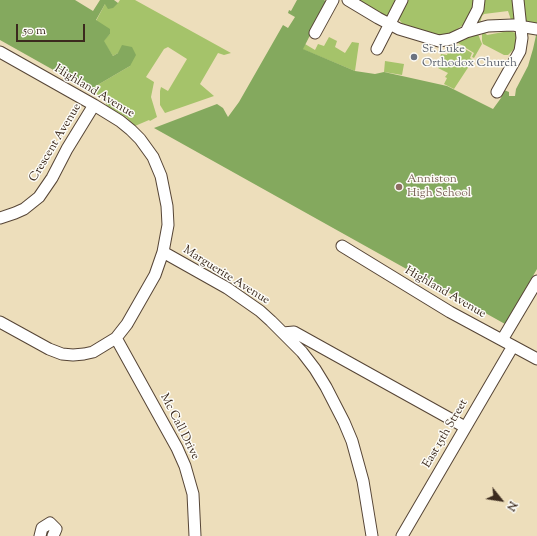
<!DOCTYPE html>
<html>
<head>
<meta charset="utf-8">
<style>
  body { margin:0 }
  #map { position:relative; width:537px; height:536px; overflow:hidden; background:#eddebb; font-family:"Sorts Mill Goudy",serif }
  canvas { display:block }
  .north { position:absolute; left:481px; top:480px; width:40px; height:40px; -webkit-text-stroke:3px #fdfcf7; paint-order:stroke; rotate:120deg; font-size:11px; font-weight:700; line-height:16px; text-align:center; color:#3b2a1e }
  .north::after { content:''; display:block; margin:auto; width:14px; height:18px; background:#3b2a1e; clip-path:polygon(50% 0,100% 100%,50% 72%,0 100%) }
  .scale { position:absolute; left:16px; top:24px; width:69px; height:18px; box-sizing:border-box; border:2px solid #3b2a1e; border-top:0; padding-left:5px; font-size:12px; line-height:14px; white-space:nowrap; color:#3b2a1e; -webkit-text-stroke:3px #fdfcf7; paint-order:stroke }
</style>
</head>
<body>
<div id="map">
<canvas width="537" height="536"></canvas>
<div class="north">N</div>
<div class="scale">50 m</div>
</div>
<script>
const g = document.querySelector('canvas').getContext('2d');
g.lineJoin = 'round';
function fill(path, color) { g.fillStyle = color; g.fill(path, 'evenodd'); }
const toPath = rows => new Path2D(rows.map(r => 'M' + r).join(''));
function stroke(path, color, width, dash) { g.strokeStyle = color; g.lineWidth = width; g.lineCap = dash ? 'butt' : 'round'; g.setLineDash(dash || []); g.stroke(path); }
function drawText(font, color, halo, rows, align = 'center') {
  g.font = font + ' "Sorts Mill Goudy",serif'; g.lineWidth = 3; g.setLineDash([]); g.textBaseline = 'middle'; g.strokeStyle = halo; g.fillStyle = color; for (const [text, x, y, turn = 0] of rows) {
    g.save(); g.translate(x, y); g.rotate((+turn || 0) * Math.PI / 180); g.textAlign = isNaN(turn) ? turn : align; if (halo) g.strokeText(text, 0, 0); g.fillText(text, 0, 0); g.restore();
  }
}
fill(toPath([
  [120,0,135,0,231,53,224,55,218,53,200,84,214,96,165,113,160,105,160,91,161,87,168,91,187,59,168,47,164,49,146,77,154,82,151,97,157,117,150,121,149,120,135,126,126,117,107,106,104,98,89,90,130,66,118,53,113,56,103,41,110,34,96,21,105,4,118,3],
  [354,0,398,0,388,16,385,17],
  [406,0,475,0,471,17,463,25,450,34,437,36,403,25,401,22,397,17],
  [483,0,515,0,517,20,511,20,508,11,484,14,482,16,480,23,479,23],
  [522,0,537,0,537,27,524,24],
  [509,31,516,33,517,42,515,48,508,55,504,55,483,44,482,41,482,34,485,33,487,35],
  [478,34,482,44,474,58,472,57,474,53,458,43,455,43,460,38],
  [329,37,337,41,335,47,345,53,352,42,359,43,355,71,302,49,305,44,315,50,318,44,324,46],
  [454,45,458,45,472,53,470,58,473,60,454,89,444,84,447,78,445,77,448,73,438,68,441,54,447,55,448,52],
  [385,61,404,64,402,75,384,72]
]), '#a5c36a');
fill(toPath([
  [0,0,75,0,93,11,100,0,114,0,118,3,113,8,108,9,105,4,96,20,110,29,110,34,104,41,113,56,118,53,122,45,132,47,136,55,130,66,89,90,0,40],
  [297,0,324,0,327,2,303,49,355,71,375,74,384,72,447,86,493,109,501,98,504,90,509,92,509,96,515,96,516,89,528,66,533,49,537,31,537,269,505,324,154,128,217,104,223,108,228,117,239,102,283,25,288,28,295,17,288,13,289,10,291,11]
]), '#84a95e');
const minor = toPath([
  [348,0,378,18,399,29,439,41,451,39,466,32,488,26,513,25,537,29],
  [466,32,478,9,479,0],
  [315,33,333,0],
  [377,49,402,0],
  [0,52,94,105,120,121,131,130,140,139,153,157,161,176,167,206,168,225,163,252,155,275,127,324,116,338,93,352,84,354,73,355,62,354,49,349,0,322],
  [497,92,520,51,522,38,518,0],
  [0,218,15,213,24,209,39,197,52,178,67,149,94,105],
  [342,246,450,312,537,359],
  [163,252,227,288,260,311,271,321,302,352,315,369,326,387,344,422,352,441,363,481,372,536],
  [283,333,294,332,465,427],
  [116,338,177,448,185,466,193,494,195,536],
  [502,340,537,281],
  [40,536,42,528,50,523,56,529,53,536],
  [402,536,513,346]
]);
stroke(minor, '#564536', 13);
stroke(minor, '#fff', 11);
for (const [x, y, r, color] of [
  [414,57,4,"#6b7280"],
  [399,187,4,"#8d6e63"]
]) { const dot = new Path2D(); dot.arc(x, y, r, 0, 2 * Math.PI); g.fillStyle = color; g.fill(dot); stroke(dot, '#fdfcf7', 1.5); }
drawText('12px', '#5b616d', '#fdfcf7', [
  ["St. Luke",422,50],
  ["Orthodox Church",422,64]
], 'left');
drawText('12px', '#3b2a1e', '#fdfcf7', [
  ["Highland Avenue",94,92,31],
  ["Crescent Avenue",56,143,-59],
  ["Marguerite Avenue",226,276,32],
  ["Highland Avenue",445,293,30],
  ["Mc Call Drive",179,427,63],
  ["East 15th Street",446,434,-60]
]);
drawText('12px', '#785e54', '#fdfcf7', [
  ["Anniston",407,180],
  ["High School",407,194]
], 'left');
</script>
</body>
</html>
